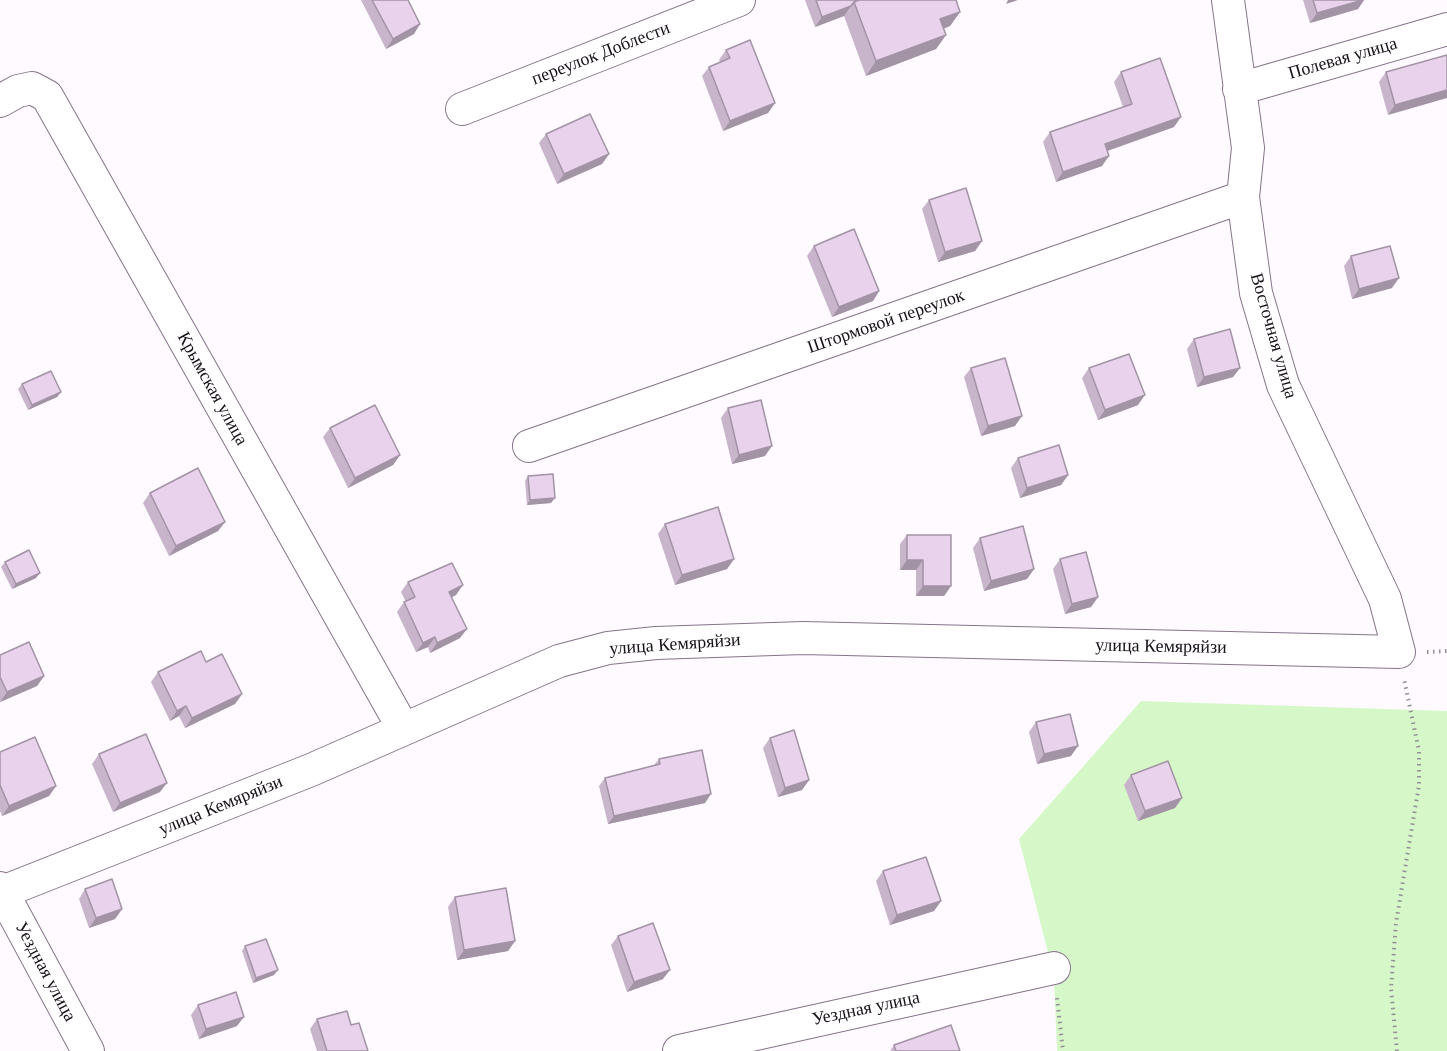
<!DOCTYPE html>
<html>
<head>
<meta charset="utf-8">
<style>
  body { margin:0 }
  canvas { display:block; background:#fefaff }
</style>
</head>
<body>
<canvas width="1447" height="1051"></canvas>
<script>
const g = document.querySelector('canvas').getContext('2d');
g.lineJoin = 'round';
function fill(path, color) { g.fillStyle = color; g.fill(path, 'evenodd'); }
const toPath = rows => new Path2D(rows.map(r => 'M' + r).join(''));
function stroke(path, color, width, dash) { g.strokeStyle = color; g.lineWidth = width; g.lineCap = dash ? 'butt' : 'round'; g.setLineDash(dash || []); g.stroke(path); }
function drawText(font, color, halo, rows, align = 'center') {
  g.font = font + ' Georgia,serif'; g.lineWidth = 4.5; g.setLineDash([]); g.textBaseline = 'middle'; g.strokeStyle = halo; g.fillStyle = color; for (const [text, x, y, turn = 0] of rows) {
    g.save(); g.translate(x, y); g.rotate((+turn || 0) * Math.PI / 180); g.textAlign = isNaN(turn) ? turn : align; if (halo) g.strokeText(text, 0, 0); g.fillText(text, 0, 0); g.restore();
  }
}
fill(toPath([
  [1141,701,1447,711,1447,1051,1057,1051,1054,976,1019,839]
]), '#d6f8c8');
const minor = toPath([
  [1239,89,1447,29],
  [0,101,18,91,32,88,47,96,403,728],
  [462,109,739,0],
  [529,446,1243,197],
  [0,888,88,1051],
  [0,893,311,770,559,661,608,648,656,643,803,638,1399,652,1385,599,1283,385,1256,293,1243,197,1248,148,1228,0],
  [679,1051,1054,968]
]);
stroke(minor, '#87738a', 34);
stroke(toPath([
  [1427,652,1447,651],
  [1057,998,1063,1051],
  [1397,1051,1391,988,1396,923,1419,785,1419,751,1404,679]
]), '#958f96', 4, [1.5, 4.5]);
stroke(minor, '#fff', 32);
fill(toPath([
  [361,0,408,0,414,34,386,49],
  [805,0,858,0,960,12,950,26,943,29,946,35,936,49,866,76,844,16,815,27],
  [1303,0,1364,0,1358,9,1310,23],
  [726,50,775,103,768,113,723,131,702,76,709,67,720,62,719,60],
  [1447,55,1388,115,1379,82,1386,72],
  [1121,72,1174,127,1108,151,1102,166,1056,182,1043,142,1050,132,1123,107,1114,82],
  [546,134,609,154,602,164,557,184,539,143],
  [929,200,982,241,975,251,938,262,922,209],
  [814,246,879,291,873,301,832,317,807,256],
  [1351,256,1392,288,1352,299,1344,266],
  [1194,339,1240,368,1233,377,1197,387,1187,349],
  [971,368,1015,426,981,436,964,377],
  [1089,368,1138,405,1098,420,1082,378],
  [22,384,61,392,57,397,28,410,18,389],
  [728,408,765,456,732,464,721,418],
  [330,428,400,455,393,465,348,488,323,437],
  [1018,458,1068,475,1061,485,1020,498,1011,468],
  [528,476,551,503,527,505,525,481],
  [150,493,225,522,218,531,169,556,143,503],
  [665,524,734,559,727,569,675,585,658,534],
  [907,535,951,586,944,596,916,596,916,570,900,570,900,544],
  [980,538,1034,569,1027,579,984,591,973,548],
  [1060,559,1098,597,1091,607,1065,614,1053,569],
  [5,562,36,578,12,589,1,567],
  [408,582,456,595,452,597,460,638,430,653,428,647,416,652,397,612,404,602,406,602,401,592],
  [0,655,44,676,37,686,0,702],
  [206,662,242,694,235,704,185,728,179,716,170,721,151,682,158,672],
  [1036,722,1071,756,1037,764,1029,732],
  [770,738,809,780,802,790,778,797,763,748],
  [0,752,56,786,49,796,2,816,0,811],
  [99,754,160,792,113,812,92,764],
  [659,759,705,803,608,824,599,786,605,778,654,765],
  [1131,775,1182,798,1175,808,1138,821,1124,785],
  [883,871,941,901,934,911,890,925,876,881],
  [85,889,122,909,115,919,89,928,79,899],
  [455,897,515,941,508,951,457,960,448,907],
  [618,936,663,979,627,992,611,945],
  [245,946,274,975,253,983,242,951],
  [198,1005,237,1026,199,1039,191,1015],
  [317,1019,351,1025,368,1051,317,1051,310,1029],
  [894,1045,960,1051,890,1051]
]), '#c8b5cb');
fill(toPath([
  [1008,0,1018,0,1006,4],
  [1364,0,1358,9,1310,23,1317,13],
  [851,6,844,16,815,27,822,17],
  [960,12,950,26,930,34,940,19],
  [420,24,414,34,386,49,393,39],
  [946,35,936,49,866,76,876,61],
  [1447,90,1447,98,1388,115,1395,105],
  [775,103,768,113,723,131,730,121],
  [1181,117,1174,127,1098,154,1105,144],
  [609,154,602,164,557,184,564,174],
  [1109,156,1102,166,1056,182,1063,172],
  [982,241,975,251,938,262,945,252],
  [1399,278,1392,288,1352,299,1359,289],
  [879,291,873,301,832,317,839,307],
  [1240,368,1233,377,1197,387,1204,377],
  [61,392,57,397,28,410,32,405],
  [1145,395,1138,405,1098,420,1105,410],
  [1022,416,1015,426,981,436,988,426],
  [772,446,765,456,732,464,739,455],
  [400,455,393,465,348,488,355,478],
  [1068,475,1061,485,1020,498,1027,488],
  [555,498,551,503,527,505,530,500],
  [225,522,218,531,169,556,176,546],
  [734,559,727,569,675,585,682,575],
  [907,560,923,560,916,570,900,570],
  [1034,569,1027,579,984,591,991,581],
  [40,573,36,578,12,589,16,584],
  [463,585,456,595,442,602,449,592],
  [923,586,951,586,944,596,916,596],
  [1098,597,1091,607,1065,614,1072,604],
  [467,629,460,638,430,653,437,643],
  [435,637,428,647,416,652,423,643],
  [44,676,37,686,0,702,7,692],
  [242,694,235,704,185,728,192,718],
  [186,706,179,716,170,721,177,711],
  [1078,746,1071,756,1037,764,1044,754],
  [809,780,802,790,778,797,785,788],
  [167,783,160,792,113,812,120,803],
  [56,786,49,796,2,816,9,806],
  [711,794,705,803,608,824,614,816],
  [1182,798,1175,808,1138,821,1145,811],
  [941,901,934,911,890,925,897,915],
  [122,909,115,919,89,928,96,918],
  [515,941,508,951,457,960,464,950],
  [278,970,274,975,253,983,256,978],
  [670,970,663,979,627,992,634,982],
  [244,1017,237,1026,199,1039,206,1029]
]), '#a293a5');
const building = toPath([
  [372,0,408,0,420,24,393,39,372,0],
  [816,0,858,0,854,2,851,6,822,17,816,0],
  [859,0,956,0,960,12,940,19,946,35,876,61,854,2,859,0],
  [1313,0,1363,0,1317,13,1313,0],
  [750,40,775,103,730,121,709,67,730,58,726,50,750,40],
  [1447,55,1447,90,1395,105,1386,72,1447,55],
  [1160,58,1181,117,1105,144,1109,156,1063,172,1050,132,1132,104,1121,72,1160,58],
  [590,114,609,154,564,174,546,134,590,114],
  [966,188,982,241,945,252,929,200,966,188],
  [854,229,879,291,839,307,814,246,854,229],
  [1390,246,1399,278,1359,289,1351,256,1390,246],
  [1230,329,1240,368,1204,377,1194,339,1230,329],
  [1129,354,1145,395,1105,410,1089,368,1129,354],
  [1005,358,1022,416,988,426,971,368,1005,358],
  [51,371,61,392,32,405,22,384,51,371],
  [761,400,772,446,739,455,728,408,761,400],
  [375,405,400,455,355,478,330,428,375,405],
  [1059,445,1068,475,1027,488,1018,458,1059,445],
  [198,468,225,522,176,546,150,493,198,468],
  [553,474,555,498,530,500,528,476,553,474],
  [718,507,734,559,682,575,665,524,718,507],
  [1023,526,1034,569,991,581,980,538,1023,526],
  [907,535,951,535,951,586,923,586,923,560,907,560,907,535],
  [29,550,40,573,16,584,5,562,29,550],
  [1086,552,1098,597,1072,604,1060,559,1086,552],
  [452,563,463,585,449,592,467,629,437,643,435,637,423,643,404,602,415,597,408,582,452,563],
  [29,642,44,676,7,692,0,677,0,655,29,642],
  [201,651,206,662,222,654,242,694,192,718,186,706,177,711,158,672,201,651],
  [1070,714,1078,746,1044,754,1036,722,1070,714],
  [794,730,809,780,785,788,770,738,794,730],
  [146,734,167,783,120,803,99,754,146,734],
  [35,737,56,786,9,806,0,785,0,752,35,737],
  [702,750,711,794,614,816,605,778,660,764,659,759,702,750],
  [1168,761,1182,798,1145,811,1131,775,1168,761],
  [926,857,941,901,897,915,883,871,926,857],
  [112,879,122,909,96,918,85,889,112,879],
  [506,888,515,941,464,950,455,897,506,888],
  [653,923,670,970,634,982,618,936,653,923],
  [266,939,278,970,256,978,245,946,266,939],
  [236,992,244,1017,206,1029,198,1005,236,992],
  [347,1011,351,1025,359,1023,368,1051,327,1051,317,1019,347,1011],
  [951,1025,960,1051,896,1051,894,1045,951,1025]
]);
fill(building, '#e8d2ec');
stroke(building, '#a293a5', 1.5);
drawText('18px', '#18111a', '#fff', [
  ["переулок Доблести",601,54,-21],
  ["Полевая улица",1343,59,-16],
  ["Штормовой переулок",886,322,-19],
  ["Восточная улица",1273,336,74],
  ["Крымская улица",212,389,61],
  ["улица Кемяряйзи",675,645,-4],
  ["улица Кемяряйзи",1161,647,1],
  ["улица Кемяряйзи",221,806,-22],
  ["Уездная улица",45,972,62],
  ["Уездная улица",866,1009,-12]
]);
</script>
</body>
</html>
